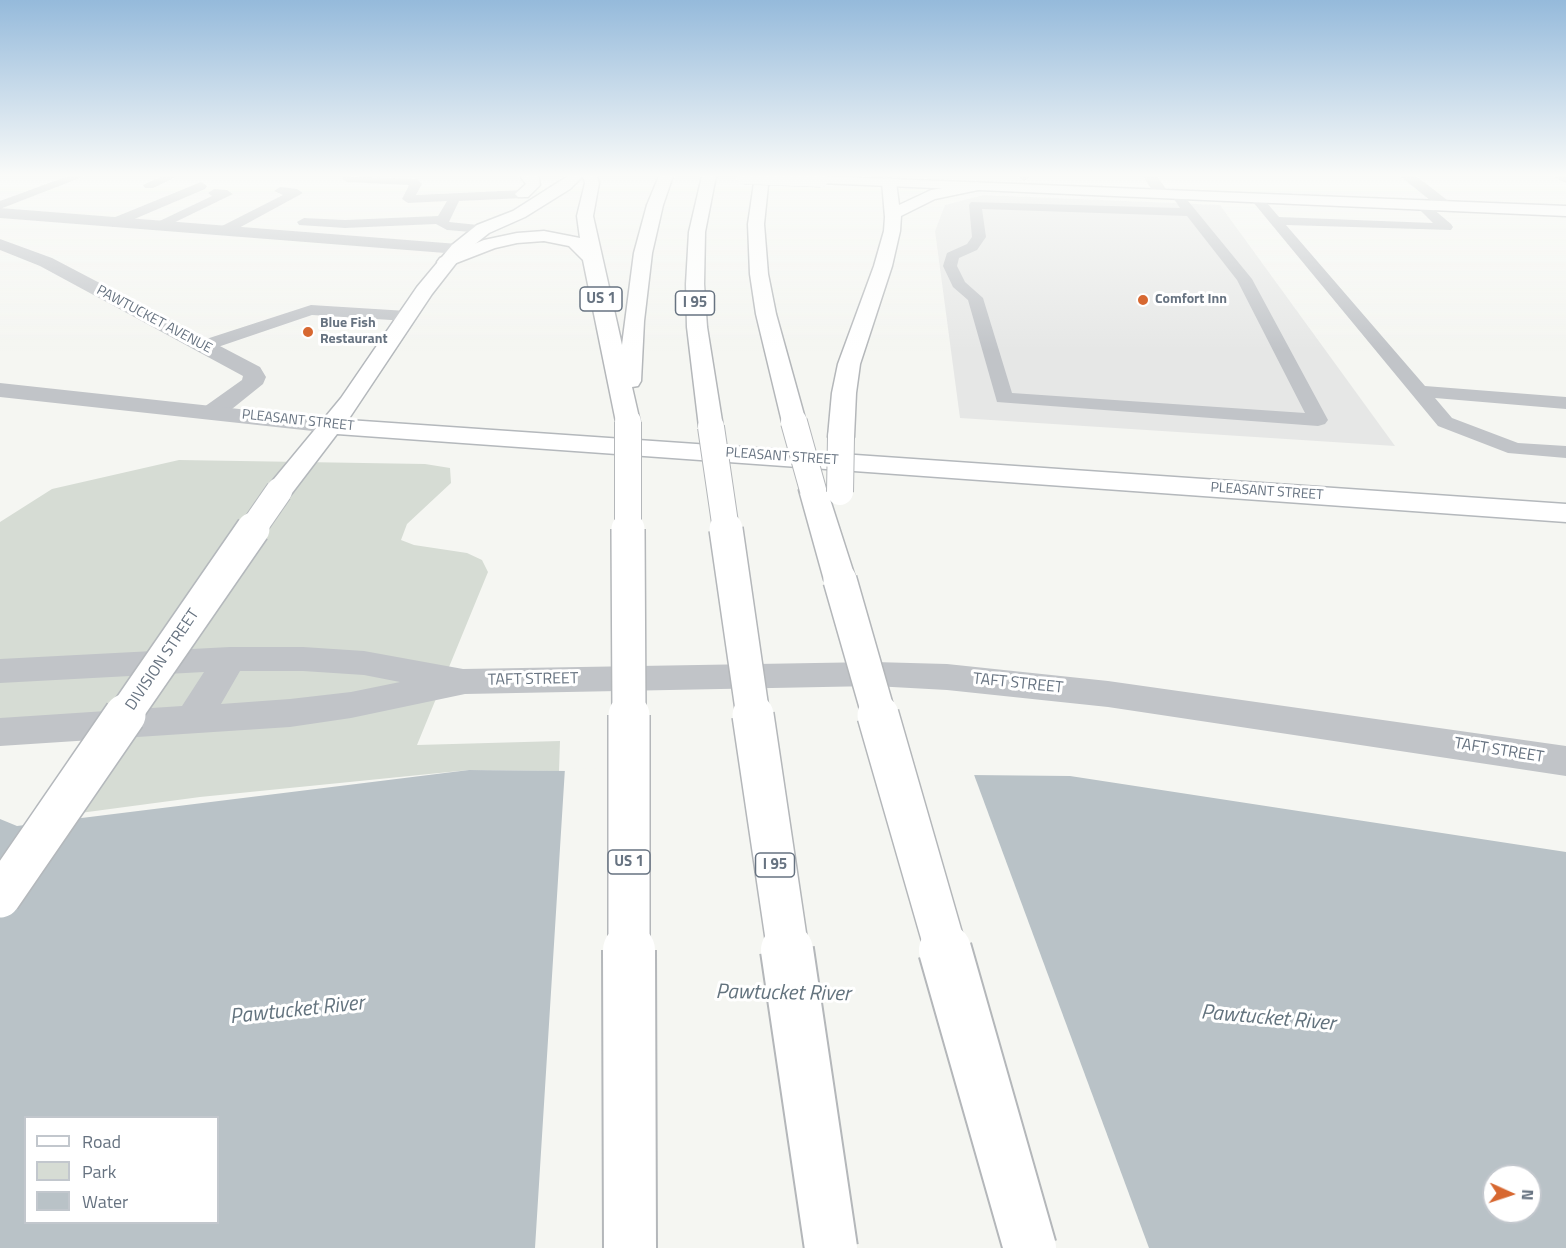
<!DOCTYPE html>
<html>
<head>
<meta charset="utf-8">
<style>
  body { margin:0 }
  #map { position:relative; width:1566px; height:1248px; overflow:hidden; background:#f5f6f2; font-family:"Titillium Web",sans-serif }
  canvas { display:block }
  .legend { position:absolute; left:24px; top:1116px; width:195px; height:108px; box-sizing:border-box; background:#fff; border:2px solid #c2c7cd; margin:0; padding:8px 10px; list-style:none; font-size:18px; color:#677381 }
  .legend li { display:flex; align-items:center; gap:12px; height:30px }
  .legend b { width:30px; border:2px solid #c2c7cd }
  .north { position:absolute; left:1482px; top:1164px; width:60px; height:60px; box-sizing:border-box; background:#fff; border:2px solid #c2c7cd; border-radius:50%; rotate:93deg; font-size:16px; font-weight:700; line-height:24px; text-align:center; color:#677381 }
  .north::after { content:''; display:block; margin:auto; width:21px; height:27px; background:#d76831; clip-path:polygon(50% 0,100% 100%,50% 72%,0 100%) }
</style>
</head>
<body>
<div id="map">
<canvas width="1566" height="1248"></canvas>
<ul class="legend">
<li><b style="height:8px;background:#fff"></b>Road</li>
<li><b style="height:16px;background:#d6dcd4"></b>Park</li>
<li><b style="height:16px;background:#b9c2c7"></b>Water</li>
</ul>
<div class="north">N</div>
</div>
<script>
const g = document.querySelector('canvas').getContext('2d');
g.lineJoin = 'round';
function fill(path, color) { g.fillStyle = color; g.fill(path, 'evenodd'); }
const toPath = rows => new Path2D(rows.map(r => 'M' + r).join(''));
function stroke(path, color, width, dash) { g.strokeStyle = color; g.lineWidth = width; g.lineCap = dash ? 'butt' : 'round'; g.setLineDash(dash || []); g.stroke(path); }
function drawText(font, color, halo, rows, align = 'center') {
  g.font = font + ' "Titillium Web",sans-serif'; g.lineWidth = 6; g.setLineDash([]); g.textBaseline = 'middle'; g.strokeStyle = halo; g.fillStyle = color; for (const [text, x, y, turn = 0] of rows) {
    g.save(); g.translate(x, y); g.rotate((+turn || 0) * Math.PI / 180); g.textAlign = isNaN(turn) ? turn : align; if (halo) g.strokeText(text, 0, 0); g.fillText(text, 0, 0); g.restore();
  }
}
fill(toPath([
  [983,195,1220,205,1395,446,960,418,935,231,945,205]
]), '#e6e7e6');
fill(toPath([
  [179,460,425,464,450,468,451,483,407,524,401,540,414,545,467,553,482,560,488,572,417,745,560,741,559,771,469,770,200,797,80,813,85,734,0,739,0,522,52,489]
]), '#d6dcd4');
fill(toPath([
  [469,770,1070,776,1566,852,1566,1248,0,1248,0,819,17,826],
  [26,1118,218,1118,218,1222,26,1222],
  [1494,1176,1530,1176,1530,1212,1494,1212]
]), '#b9c2c7');
fill(toPath([
  [565,768,973,772,1149,1248,535,1248]
]), '#f5f6f2');
const secondary = toPath([
  [568,176,583,176,570,189,525,217,489,233,464,253,432,294,348,420,1566,504,1566,522,337,434,289,497,279,499,269,497,265,491,269,485,341,398,417,287,452,245,477,225,513,211,568,176]
]);
const primary = toPath([
  [520,176,538,176,539,178,540,185,528,197,518,197,515,194,526,184,520,176],
  [816,176,1566,206,1566,216,821,183,816,182,814,179,816,176]
]);
const motorway = toPath([
  [583,176,597,176,599,183,593,216,622,345,634,253,647,205,659,176,673,176,663,205,652,253,644,321,641,381,638,386,632,387,640,422,637,427,628,429,619,427,616,422,583,260,569,246,544,241,517,243,495,248,446,267,440,266,437,262,440,258,484,240,517,233,544,231,580,238,577,216,585,183,583,176],
  [702,176,716,176,705,232,704,284,707,327,723,427,720,432,711,434,702,432,699,427,687,327,686,284,689,232,702,176],
  [755,176,769,176,764,224,768,274,776,314,806,422,803,427,794,429,785,427,782,422,756,314,750,274,748,224,755,176],
  [889,178,896,182,899,205,931,190,978,182,985,186,983,189,935,199,901,216,900,231,892,266,860,364,856,393,854,437,850,442,841,445,832,442,828,437,832,393,838,364,874,266,884,231,885,217,882,182,889,178],
  [813,482,823,484,827,490,856,580,851,587,840,590,829,587,824,580,799,490,803,484,813,482]
]);
stroke(secondary, '#b4b8bc', 3);
stroke(primary, '#b3b6ba', 3);
stroke(motorway, '#b4b7ba', 3);
fill(toPath([
  [68,176,85,176,0,209,0,201,68,176],
  [162,176,178,176,153,188,145,188,143,185,162,176],
  [343,176,417,179,422,184,416,195,523,190,529,194,523,198,459,201,449,222,488,226,490,229,483,233,447,230,436,224,345,228,299,225,297,222,304,218,345,220,438,216,447,201,408,203,402,199,409,185,347,182,343,180,343,176],
  [1017,176,1029,176,1030,177,1024,181,1017,176],
  [1554,176,1566,176,1566,183,1556,178,1554,176],
  [201,182,207,186,205,189,118,226,113,227,106,223,108,220,201,182],
  [280,187,297,189,303,193,226,235,216,235,214,232,216,229,283,195,274,191,280,187],
  [214,189,227,190,233,194,161,229,151,229,149,226,212,196,208,193,214,189],
  [1180,195,1184,196,1252,279,1328,420,1325,424,1318,426,997,402,968,300,953,287,943,266,947,253,967,244,972,237,969,205,971,202,1180,208,1174,199,1180,195],
  [982,209,1187,216,1237,280,1305,413,1012,393,983,298,965,282,957,266,959,258,977,250,986,237,982,209],
  [1257,195,1261,196,1279,217,1433,223,1415,205,1417,202,1425,202,1451,224,1453,227,1451,230,1286,225,1425,386,1566,397,1566,409,1435,398,1452,418,1518,443,1566,446,1566,458,1508,453,1438,426,1253,202,1251,199,1257,195],
  [311,305,407,311,415,316,407,321,312,315,209,350,203,351,197,350,194,346,197,342,311,305]
]), '#c1c4c8');
fill(toPath([
  [1143,176,1157,176,1170,195,1167,198,1157,198,1143,176],
  [1400,176,1416,176,1455,206,1453,209,1441,209,1400,176],
  [0,208,458,244,464,245,467,249,464,253,458,254,0,218,0,208],
  [0,239,52,258,260,367,266,377,263,384,222,417,213,419,204,417,201,412,204,407,242,380,243,376,40,266,0,250,0,239]
]), '#c1c4c8');
fill(toPath([
  [0,383,331,419,340,421,343,426,340,431,331,433,0,397,0,383],
  [230,647,303,647,364,651,463,669,874,662,947,664,1108,681,1566,746,1566,776,1108,707,947,690,874,686,465,694,351,718,290,727,0,746,0,718,182,706,204,672,0,683,0,659,230,647],
  [240,671,303,671,364,675,400,682,351,692,290,699,221,704,240,671]
]), '#c1c4c8');
fill(secondary, '#fff');
fill(primary, '#fff');
fill(motorway, '#fff');
const secondaryBridgeFar2 = toPath([
  [252,530,279,491]
]);
const secondaryBridgeFar1 = toPath([
  [124,716,253,529]
]);
const secondaryBridge = toPath([
  [0,897,125,715]
]);
const primaryBridge = toPath([
  [744,176,821,179]
]);
const motorwayBridgeFar3 = toPath([
  [628,422,628,530],
  [794,422,813,490],
  [711,427,726,530],
  [840,492,841,437]
]);
const motorwayBridgeFar2 = toPath([
  [628,529,629,716],
  [726,529,753,716],
  [840,580,879,716]
]);
const motorwayBridgeFar1 = toPath([
  [629,715,629,951],
  [753,715,788,951],
  [878,715,946,951]
]);
const motorwayBridge = toPath([
  [629,950,630,1248],
  [787,950,831,1248],
  [945,950,1030,1248]
]);
stroke(secondaryBridgeFar2, '#b4b8bc', 28, []);
stroke(secondaryBridgeFar1, '#b4b8bc', 36, []);
stroke(secondaryBridge, '#b4b8bc', 44, []);
stroke(primaryBridge, '#b3b6ba', 17, []);
stroke(motorwayBridgeFar3, '#b4b7ba', 28, []);
stroke(motorwayBridgeFar2, '#b4b7ba', 36, []);
stroke(motorwayBridgeFar1, '#b4b7ba', 44, []);
stroke(motorwayBridge, '#b4b7ba', 56, []);
stroke(secondaryBridgeFar2, '#fff', 26);
stroke(secondaryBridgeFar1, '#fff', 33);
stroke(secondaryBridge, '#fff', 41);
stroke(primaryBridge, '#fff', 16);
stroke(motorwayBridgeFar3, '#fff', 26);
stroke(motorwayBridgeFar2, '#fff', 33);
stroke(motorwayBridgeFar1, '#fff', 41);
stroke(motorwayBridge, '#fff', 52);
const sky = g.createLinearGradient(0, 0, 0, 351);
sky.addColorStop(0, '#95badb');
sky.addColorStop(0.5, '#fafbf9');
sky.addColorStop(1, '#fafbf900');
g.fillStyle = sky;
g.fillRect(0, 0, 1566, 351);
for (const [x, y, r, color] of [
  [1143,300,6,"#d76831"],
  [308,332,6,"#d76831"]
]) { const dot = new Path2D(); dot.arc(x, y, r, 0, 2 * Math.PI); g.fillStyle = color; g.fill(dot); stroke(dot, '#fff', 2); }
drawText('bold 14px', '#677381', '#fff', [
  ["Comfort Inn",1155,300],
  ["Blue Fish",320,324],
  ["Restaurant",320,340]
], 'left');
drawText('14px', '#677381', '#fff', [
  ["PAWTUCKET AVENUE",154,320,28],
  ["PLEASANT STREET",298,421,6],
  ["PLEASANT STREET",782,457,4],
  ["PLEASANT STREET",1267,492,4]
]);
for (const [x, y, w] of [
  [601,299,42],
  [695,303,39],
  [629,862,42],
  [775,865,39]
]) { const box = new Path2D(); box.roundRect(x - w / 2, y - 12, w, 24, 4.5); g.fillStyle = '#fff'; g.fill(box); stroke(box, '#677381', 1.5); }
drawText('bold 15px', '#677381', null, [
  ["US 1",601,299],
  ["I 95",695,303],
  ["US 1",629,862],
  ["I 95",775,865]
]);
drawText('16px', '#677381', '#fff', [
  ["DIVISION STREET",163,660,-56],
  ["TAFT STREET",533,680,-1],
  ["TAFT STREET",1018,684,6],
  ["TAFT STREET",1499,751,9]
]);
drawText('italic 21px', '#63737e', '#fff', [
  ["Pawtucket River",783,994,1],
  ["Pawtucket River",297,1011,-6],
  ["Pawtucket River",1268,1019,5]
]);
</script>
</body>
</html>
